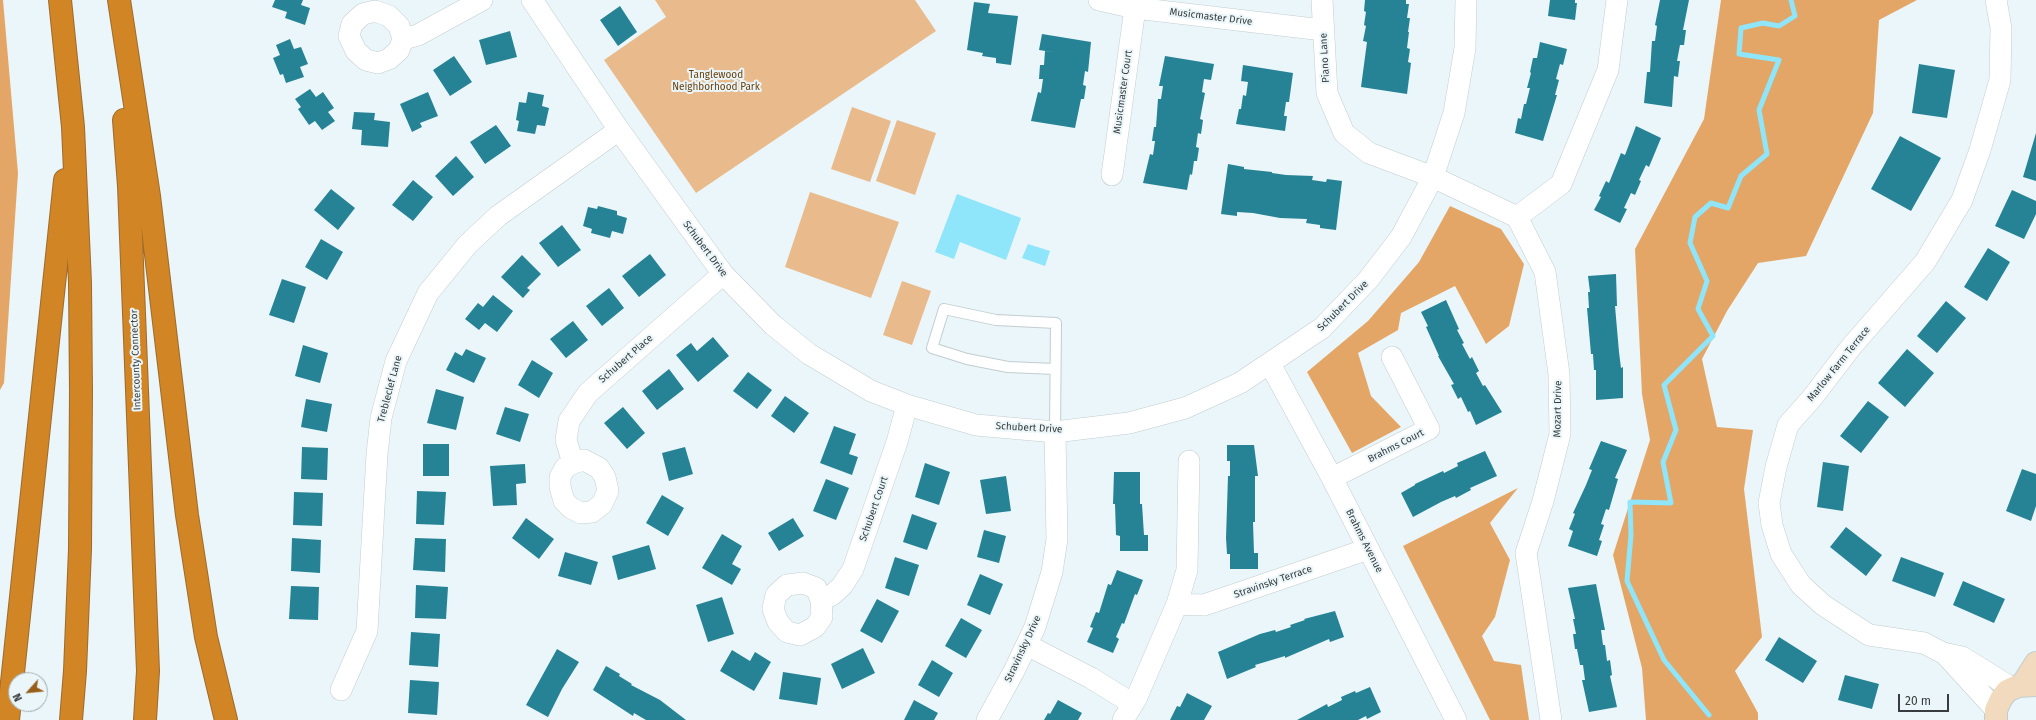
<!DOCTYPE html>
<html>
<head>
<meta charset="utf-8">
<style>
  body { margin:0 }
  #map { position:relative; width:2036px; height:720px; overflow:hidden; background:#eaf6f9; font-family:"Fira Sans",sans-serif }
  canvas { display:block }
  .north { position:absolute; left:8px; top:672px; width:40px; height:40px; box-sizing:border-box; background:#eaf6f9; border:1px solid #a3acae; border-radius:50%; rotate:243deg; font-size:11px; font-weight:700; line-height:16px; text-align:center; color:#383c3e }
  .north::after { content:''; display:block; margin:auto; width:14px; height:18px; background:#965e19; clip-path:polygon(50% 0,100% 100%,50% 72%,0 100%) }
  .scale { position:absolute; left:1898px; top:694px; width:51px; height:18px; box-sizing:border-box; border:2px solid #383c3e; border-top:0; padding-left:5px; font-size:12px; line-height:14px; white-space:nowrap; color:#383c3e; -webkit-text-stroke:3px #eaf6f9; paint-order:stroke }
</style>
</head>
<body>
<div id="map">
<canvas width="2036" height="720"></canvas>
<div class="north">N</div>
<div class="scale">20 m</div>
</div>
<script>
const g = document.querySelector('canvas').getContext('2d');
g.lineJoin = 'round';
function fill(path, color) { g.fillStyle = color; g.fill(path, 'evenodd'); }
const toPath = rows => new Path2D(rows.map(r => 'M' + r).join(''));
function stroke(path, color, width, dash) { g.strokeStyle = color; g.lineWidth = width; g.lineCap = dash ? 'butt' : 'round'; g.setLineDash(dash || []); g.stroke(path); }
function drawText(font, color, halo, rows, align = 'center') {
  g.font = font + ' "Fira Sans",sans-serif'; g.lineWidth = 4; g.setLineDash([]); g.textBaseline = 'middle'; g.strokeStyle = halo; g.fillStyle = color; for (const [text, x, y, turn = 0] of rows) {
    g.save(); g.translate(x, y); g.rotate((+turn || 0) * Math.PI / 180); g.textAlign = isNaN(turn) ? turn : align; if (halo) g.strokeText(text, 0, 0); g.fillText(text, 0, 0); g.restore();
  }
}
fill(toPath([
  [655,0,915,0,936,31,696,193,604,60,666,17],
  [852,107,891,121,870,182,831,169],
  [897,120,936,133,915,195,876,181],
  [810,192,899,222,871,298,785,267],
  [902,281,931,291,912,345,883,335]
]), '#e9ba8c');
fill(toPath([
  [0,0,3,0,18,173,4,383,0,390],
  [1721,0,1917,0,1879,20,1873,113,1806,256,1758,263,1727,311,1702,359,1717,427,1753,430,1744,489,1762,637,1735,671,1758,713,1758,720,1646,720,1642,668,1613,555,1650,440,1642,394,1635,249,1704,119],
  [1450,206,1501,229,1524,264,1509,326,1486,344,1455,286,1401,313,1398,330,1358,353,1371,396,1401,427,1352,453,1307,372,1368,321,1419,262],
  [1518,488,1490,523,1510,560,1495,617,1482,636,1494,661,1521,665,1529,720,1490,720,1403,546]
]), '#e4a666');
fill(toPath([
  [957,194,1021,218,1006,260,960,242,954,259,935,252],
  [1028,244,1050,251,1045,266,1022,258]
]), '#8fe5f9');
stroke(toPath([
  [1709,715,1664,660,1627,581,1631,535,1630,502,1671,503,1663,462,1676,430,1664,385,1713,336,1698,309,1707,281,1690,243,1695,217,1711,203,1728,208,1741,176,1767,154,1759,110,1779,60,1739,54,1741,28,1763,23,1779,26,1795,16,1791,0]
]), '#8fe5f9', 5);
fill(toPath([
  [275,0,303,0,301,5,310,8,305,25,285,18,287,12,272,7],
  [1365,0,1406,0,1406,4,1409,4,1407,18,1410,18,1408,32,1409,32,1407,48,1410,49,1408,62,1411,63,1407,94,1361,87,1367,42,1363,41,1366,26,1364,25,1366,12,1364,11],
  [1550,0,1575,0,1575,3,1577,3,1575,20,1548,16],
  [1660,0,1689,0,1683,30,1686,30,1684,45,1680,45,1677,61,1680,61,1678,77,1674,76,1672,107,1644,103,1647,72,1650,72,1652,41,1655,41,1657,26,1655,25],
  [974,2,990,4,988,13,1018,16,1011,65,996,63,996,58,982,56,983,53,967,50],
  [620,6,637,32,618,46,600,20],
  [510,31,517,57,486,65,479,40],
  [1042,34,1091,42,1088,72,1085,71,1083,85,1086,86,1084,99,1081,99,1075,128,1031,121,1038,92,1041,93,1043,79,1039,79,1040,65,1044,65,1045,51,1059,53,1039,50],
  [290,39,294,49,301,47,308,64,300,67,304,77,286,83,283,74,280,75,273,58,280,55,276,45],
  [1540,42,1567,49,1563,65,1560,64,1556,79,1559,80,1555,95,1557,95,1543,141,1515,133,1518,118,1521,119,1524,104,1526,104,1530,88,1527,88,1531,73,1530,72,1533,58,1537,58],
  [454,56,472,82,450,96,433,70],
  [1165,56,1214,64,1211,80,1204,79,1202,92,1205,93,1200,119,1203,120,1201,134,1198,133,1196,147,1199,148,1197,161,1194,161,1192,175,1190,174,1187,190,1143,183,1150,154,1153,155,1155,141,1152,141,1154,127,1156,127,1158,99,1161,99,1163,86,1159,86],
  [1919,64,1955,70,1947,118,1912,113],
  [1243,65,1293,73,1289,102,1286,102,1284,116,1287,116,1285,131,1236,124,1239,109,1241,109,1243,95,1246,96,1248,82,1241,81],
  [310,89,316,97,323,92,334,108,328,112,335,121,322,130,315,121,309,125,298,109,301,107,295,99],
  [428,92,438,116,420,123,422,127,412,132,400,104],
  [528,92,544,95,542,106,549,108,545,126,537,125,535,134,517,131,519,121,516,120,519,102,526,103],
  [354,112,375,113,374,120,390,122,388,147,361,145,362,130,352,129],
  [496,125,511,146,485,164,470,142],
  [1636,126,1661,138,1649,167,1646,165,1639,180,1641,181,1635,195,1631,193,1624,208,1627,209,1620,223,1594,210,1601,197,1599,196,1606,181,1609,183,1621,153,1625,155],
  [2036,133,2036,181,2023,177],
  [1900,136,1941,158,1911,211,1871,189],
  [456,156,474,177,453,196,435,176],
  [1228,164,1244,167,1244,169,1272,172,1272,173,1286,175,1313,176,1312,180,1326,182,1327,179,1342,181,1336,230,1320,228,1320,225,1306,223,1307,219,1280,218,1253,213,1237,212,1237,216,1221,214],
  [413,180,433,197,413,221,392,205],
  [331,189,355,208,338,230,314,210],
  [2012,190,2036,201,2036,214,2024,239,1995,226],
  [598,206,617,211,617,215,627,218,623,234,612,231,610,238,591,233,592,229,583,226,588,207,597,209],
  [562,225,581,250,558,267,539,243],
  [321,239,343,252,327,280,305,267],
  [1988,248,2010,262,1987,301,1964,287],
  [650,254,666,275,639,297,622,276],
  [522,255,541,274,527,288,530,290,523,298,501,277],
  [1616,274,1617,306,1615,306,1619,352,1621,368,1623,367,1623,398,1596,400,1596,370,1594,370,1593,354,1591,354,1587,308,1589,308,1588,292,1590,292,1588,276],
  [282,279,306,287,294,323,269,315],
  [609,288,624,308,602,326,586,306],
  [493,295,513,311,497,332,485,323,479,330,465,319,478,303,483,307],
  [1446,300,1459,329,1457,330,1464,343,1462,344,1470,359,1472,357,1479,371,1476,373,1483,386,1485,385,1502,412,1476,425,1470,411,1468,412,1461,397,1458,399,1451,385,1454,384,1438,356,1439,356,1426,327,1428,326,1421,312],
  [1946,301,1966,318,1937,353,1917,336],
  [573,321,588,340,566,358,550,339],
  [713,337,729,356,698,382,676,355,691,343,697,351],
  [303,345,328,353,320,383,295,376],
  [466,349,486,358,474,383,446,370,455,352,462,356],
  [1907,349,1934,373,1905,407,1878,383],
  [532,360,553,373,539,398,518,385],
  [669,369,684,389,657,410,642,391],
  [748,372,772,390,757,409,733,391],
  [436,389,464,397,456,430,427,423],
  [785,396,809,413,794,433,771,416],
  [306,399,332,404,327,432,301,427],
  [1868,401,1889,417,1861,453,1840,436],
  [505,407,529,414,520,442,496,434],
  [623,407,645,433,627,449,604,423],
  [834,426,856,434,849,454,858,457,852,475,820,463],
  [1601,441,1627,450,1615,478,1618,479,1609,510,1606,509,1601,524,1604,525,1599,540,1602,541,1597,556,1568,546,1573,531,1569,529,1575,514,1573,513,1586,485,1592,470,1589,469],
  [423,444,449,444,449,476,423,476],
  [1227,445,1254,445,1258,476,1255,476,1255,522,1253,522,1254,553,1258,553,1258,569,1230,569,1230,554,1227,554,1226,538,1228,476,1230,476,1230,461,1227,461],
  [302,447,328,448,327,480,301,479],
  [685,447,693,474,669,481,662,453],
  [1485,451,1497,476,1470,488,1471,490,1456,498,1455,496,1441,502,1413,517,1401,493,1415,485,1415,484,1443,471,1444,473,1458,466,1457,463],
  [1823,462,1849,466,1843,511,1817,507],
  [925,463,950,472,939,505,915,497],
  [525,464,526,483,516,484,517,505,493,506,490,466],
  [2022,469,2036,474,2036,506,2031,521,2006,511],
  [1114,472,1140,472,1140,504,1142,504,1144,535,1148,535,1148,551,1120,551,1120,536,1116,535,1115,504,1113,504],
  [1006,476,1011,511,986,514,980,480],
  [826,479,849,488,836,520,813,511],
  [417,491,446,492,444,525,416,524],
  [294,492,323,493,322,526,293,525],
  [662,495,684,508,668,536,646,523],
  [912,514,937,523,927,550,903,542],
  [526,518,554,539,539,559,512,538],
  [793,518,804,536,779,551,768,533],
  [1846,527,1882,555,1866,576,1830,547],
  [984,530,1006,536,999,563,977,557],
  [722,534,742,546,732,564,741,569,732,585,702,568],
  [292,538,321,540,320,573,291,571],
  [415,538,446,539,445,572,413,570],
  [649,545,656,569,618,580,612,556],
  [565,552,598,562,591,585,558,576],
  [895,557,919,565,909,596,885,588],
  [1901,557,1944,573,1935,597,1892,581],
  [1117,570,1143,580,1137,595,1135,594,1124,624,1122,623,1116,637,1119,639,1113,653,1087,642,1093,628,1090,627,1096,612,1099,613,1108,584,1111,585],
  [980,574,1003,584,990,615,967,605],
  [1963,581,2005,599,1994,623,1953,605],
  [1596,584,1605,630,1601,630,1603,645,1605,645,1607,661,1610,660,1612,675,1610,676,1617,707,1589,712,1582,680,1585,680,1583,665,1580,665,1577,649,1575,649,1573,634,1576,634,1573,619,1575,619,1568,588],
  [416,585,448,587,446,619,415,618],
  [291,586,319,587,318,620,289,619],
  [722,597,734,634,708,642,696,605],
  [877,599,899,611,882,643,860,631],
  [1335,611,1344,637,1330,642,1329,639,1285,658,1285,656,1255,665,1256,667,1227,679,1218,652,1260,634,1275,630,1276,632,1291,627,1290,625,1305,620,1304,619],
  [961,618,982,630,966,658,945,646],
  [411,632,440,634,438,667,409,665],
  [1779,637,1817,661,1803,683,1765,660],
  [863,648,875,673,842,689,831,664],
  [557,649,579,662,562,689,548,717,526,705],
  [732,650,750,661,755,652,771,662,754,691,720,671],
  [932,660,953,673,939,697,918,685],
  [606,666,620,674,619,676,632,684,631,685,660,700,686,720,646,720,634,713,633,716,593,690],
  [783,672,821,678,817,705,779,699],
  [1845,675,1879,684,1872,709,1838,700],
  [410,680,439,682,437,715,408,713],
  [1370,687,1381,712,1367,719,1366,716,1358,720,1297,720,1327,704,1328,707,1342,700,1341,697,1355,691,1356,693],
  [1187,693,1212,706,1204,720,1170,720,1177,706,1180,707],
  [914,700,938,713,934,720,904,720],
  [1058,700,1082,713,1078,720,1044,720,1048,713,1050,714]
]), '#268395');
const lane = toPath([
  [1055,369,1008,367,967,359,932,348,944,309,996,320,1056,323,1055,432]
]);
const street = toPath([
  [532,0,619,130,723,274,773,325,809,354,871,391,907,405,976,425,1055,432,1129,423,1185,408,1240,383,1322,328,1368,280,1401,237,1433,177,1454,113,1465,48,1466,0],
  [1099,0,1135,8,1323,30],
  [1322,0,1327,93,1344,133,1369,153,1433,177,1517,217,1545,272,1559,374,1560,434,1543,501,1526,553,1551,720],
  [1996,0,2001,28,2000,80,1980,150,1962,200,1925,262,1851,347,1812,398,1788,425,1776,467,1769,503,1772,525,1781,554,1801,585,1823,605,1869,635,1924,643,1943,653,1962,657,2012,688],
  [403,39,399,26,389,16,375,11,363,14,352,24,349,36,356,51,366,60,378,63,389,59,399,50,403,39,418,35,482,0],
  [1112,175,1135,8],
  [1517,217,1561,184,1608,70,1617,0],
  [1270,364,1332,478,1456,720],
  [573,463,584,460,599,468,605,477,608,491,602,504,592,512,581,513,571,508,564,501,560,487,560,477,565,468,573,463,566,440,569,421,588,393,723,274],
  [1332,478,1429,429,1392,357],
  [821,600,822,617,815,627,800,635,787,632,778,622,773,609,776,595,787,585,803,583,816,588,821,600,832,595,842,586,853,569,897,442,907,405],
  [1177,604,1187,570,1189,461],
  [1027,645,1091,678,1133,704],
  [1944,653,1996,710],
  [341,690,367,631,377,454,381,418,396,361,428,293,468,244,498,216,619,130],
  [987,720,1014,671,1035,627,1052,572,1057,539,1055,432],
  [1123,720,1136,699,1177,604,1204,605,1368,549]
]);
const secondary = toPath([
  [2022,685,2036,663],
  [1996,720,1996,710,2001,699,2007,691,2018,686,2036,685]
]);
const highway = toPath([
  [60,0,73,127,80,283,81,391,80,549,75,671,71,720],
  [119,0,149,196,187,515,206,637,226,720],
  [124,120,129,186,148,671,145,720],
  [8,720,65,180]
]);
stroke(lane, '#c3cdd0', 12);
stroke(street, '#c3cdd0', 22);
stroke(secondary, '#c3cdd0', 24);
stroke(highway, '#9c6b2e', 24);
stroke(lane, '#fff', 10);
stroke(street, '#fff', 21);
stroke(secondary, '#f2dabe', 22);
stroke(highway, '#d28525', 22);
drawText('10px', '#383c3e', '#eaf6f9', [
  ["Musicmaster Drive",1211,17,7],
  ["Piano Lane",1325,58,-93],
  ["Musicmaster Court",1123,92,-82],
  ["Schubert Drive",705,249,53],
  ["Schubert Drive",1343,306,-45],
  ["Schubert Place",626,359,-41],
  ["Intercounty Connector",136,360,-92],
  ["Marlow Farm Terrace",1839,364,-51],
  ["Trebleclef Lane",390,389,-75],
  ["Mozart Drive",1558,409,-89],
  ["Schubert Drive",1029,428,3],
  ["Brahms Court",1396,446,-27],
  ["Schubert Court",874,509,-71],
  ["Brahms Avenue",1364,541,63],
  ["Stravinsky Terrace",1273,582,-19],
  ["Stravinsky Drive",1023,649,-65]
]);
drawText('10px', '#69400d', '#eaf6f9', [
  ["Tanglewood",716,75],
  ["Neighborhood Park",716,87]
]);
</script>
</body>
</html>
